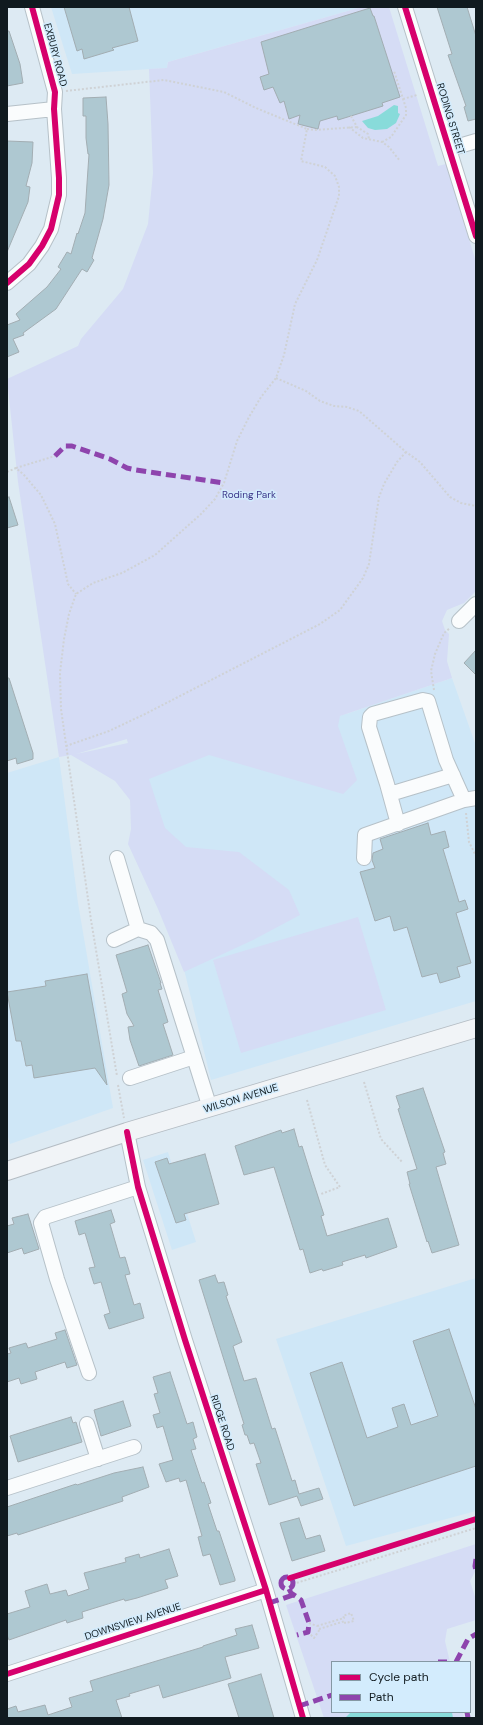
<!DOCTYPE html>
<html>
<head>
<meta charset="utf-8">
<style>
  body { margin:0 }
  #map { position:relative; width:483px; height:1725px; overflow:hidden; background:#ddeaf3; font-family:"DM Sans",sans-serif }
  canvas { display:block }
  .frame { position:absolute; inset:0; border:8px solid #101a1f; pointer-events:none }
  .legend { position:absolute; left:331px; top:1661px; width:140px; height:52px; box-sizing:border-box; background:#d3ecfd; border:1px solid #8598a4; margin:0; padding:5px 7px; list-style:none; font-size:12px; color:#101a1f }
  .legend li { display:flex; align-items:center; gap:8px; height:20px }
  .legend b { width:20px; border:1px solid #8598a4 }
</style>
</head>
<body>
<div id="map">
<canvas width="483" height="1725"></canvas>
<div class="frame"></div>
<ul class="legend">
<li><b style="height:5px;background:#d6006c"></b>Cycle path</li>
<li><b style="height:5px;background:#8e44ad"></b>Path</li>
</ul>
</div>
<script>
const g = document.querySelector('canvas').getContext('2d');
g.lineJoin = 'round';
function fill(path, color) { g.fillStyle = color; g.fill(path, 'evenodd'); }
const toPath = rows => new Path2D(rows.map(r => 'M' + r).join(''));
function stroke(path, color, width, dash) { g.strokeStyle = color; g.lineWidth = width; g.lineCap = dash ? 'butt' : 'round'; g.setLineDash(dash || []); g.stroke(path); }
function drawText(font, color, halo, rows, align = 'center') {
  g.font = font + ' "DM Sans",sans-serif'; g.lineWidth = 3; g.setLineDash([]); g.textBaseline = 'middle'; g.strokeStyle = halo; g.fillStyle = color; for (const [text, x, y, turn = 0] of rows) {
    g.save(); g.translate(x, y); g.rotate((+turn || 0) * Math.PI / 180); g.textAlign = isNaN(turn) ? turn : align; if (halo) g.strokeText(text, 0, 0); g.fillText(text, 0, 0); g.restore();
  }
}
fill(toPath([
  [51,7,362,7,168,62,167,68,72,74],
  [452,678,476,746,476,1001,211,1080,137,776,349,713],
  [59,757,78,903,113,1108,10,1144,7,1133,7,773],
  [168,1152,196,1242,172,1250,143,1160],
  [476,1278,476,1511,346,1546,276,1339]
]), '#cfe7f7');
fill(toPath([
  [362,7,389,7,438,166,446,164,476,262,476,591,464,603,447,610,442,621,445,630,449,634,447,661,452,678,340,716,338,726,357,780,343,794,209,755,149,779,165,828,186,847,239,852,289,890,300,915,253,940,184,972,158,909,128,844,131,829,130,800,115,781,71,755,59,757,18,482,7,379,78,346,81,339,123,289,148,224,153,173,149,69,167,68,168,62],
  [127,740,128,743,76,754,127,739],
  [358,917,386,1010,241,1053,213,960],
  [476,1544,476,1570,470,1581,476,1600,476,1620,447,1629,445,1641,450,1662,332,1662,332,1712,463,1712,464,1718,324,1718,286,1605]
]), '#d5dcf5');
fill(toPath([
  [394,105,398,106,398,113,400,114,396,123,387,129,375,130,368,128,362,121,378,116],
  [351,1712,452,1712,453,1718,345,1718]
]), '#88dbda');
const building = toPath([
  [64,7,129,7,138,41,112,48,114,50,84,59,82,49,77,51,64,7],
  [437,7,467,7,476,36,476,119,468,121,464,107,466,106,448,55,452,54,437,7],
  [370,8,373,16,374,16,400,97,382,103,383,106,338,120,337,116,320,121,318,129,298,124,300,115,289,119,284,101,280,103,273,87,264,90,260,77,269,74,261,42,370,8],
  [7,31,9,31,20,64,23,83,7,86,7,31],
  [106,97,108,124,109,185,103,219,92,258,94,260,87,272,82,269,56,309,23,333,24,335,13,339,19,352,7,357,7,325,20,320,16,314,47,287,61,269,58,267,67,252,71,254,77,233,78,234,85,213,89,154,88,154,86,138,86,116,83,116,83,98,106,97],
  [7,141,33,142,32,163,26,186,30,187,28,202,7,252,7,141],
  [9,497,18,525,7,528,7,498,9,497],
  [476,650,476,675,464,663,476,650],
  [7,678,9,678,33,753,33,759,17,764,16,758,7,761,7,678],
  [428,823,431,835,445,831,449,847,443,849,459,902,465,900,468,909,456,913,471,963,457,967,460,977,440,983,437,973,422,977,407,927,394,931,390,916,375,921,360,872,375,868,372,860,373,853,383,849,380,839,428,823],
  [148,945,161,983,160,983,162,989,158,990,168,1022,163,1024,173,1055,139,1066,130,1040,128,1027,134,1026,127,1014,122,994,127,992,116,955,148,945],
  [87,974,107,1085,95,1068,34,1078,32,1065,26,1066,21,1041,16,1041,7,992,46,986,45,981,87,974],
  [423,1088,445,1152,443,1153,446,1164,436,1167,459,1245,432,1253,428,1241,427,1242,409,1184,410,1184,407,1172,417,1169,398,1109,400,1108,396,1096,423,1088],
  [294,1129,299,1147,302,1146,311,1175,324,1215,321,1216,327,1236,388,1218,397,1247,366,1258,365,1255,342,1262,343,1265,323,1271,322,1269,310,1273,303,1249,300,1250,274,1167,244,1175,235,1146,281,1130,282,1133,294,1129],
  [205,1154,219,1204,184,1214,186,1220,176,1223,155,1162,167,1158,169,1164,205,1154],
  [111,1210,115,1222,110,1224,120,1258,125,1257,130,1274,125,1275,134,1305,140,1303,144,1318,109,1329,104,1315,110,1313,101,1282,94,1284,89,1268,95,1267,85,1233,79,1235,75,1221,111,1210],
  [28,1214,39,1249,24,1254,22,1248,7,1253,7,1226,14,1224,12,1218,28,1214],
  [215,1275,218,1283,224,1282,228,1295,226,1296,242,1342,233,1346,244,1381,256,1378,272,1429,275,1428,292,1481,295,1480,299,1494,319,1488,323,1499,301,1506,297,1496,269,1505,256,1464,261,1463,254,1443,250,1444,247,1435,245,1435,242,1425,244,1424,199,1280,215,1275],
  [449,1329,476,1409,476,1466,354,1506,310,1373,342,1362,367,1438,398,1427,392,1408,404,1404,411,1425,438,1416,413,1341,449,1329],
  [65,1330,77,1365,67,1368,65,1362,35,1372,37,1379,21,1384,19,1378,7,1382,7,1354,11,1353,9,1348,26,1343,28,1348,57,1339,55,1333,65,1330],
  [170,1372,187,1424,193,1422,197,1437,193,1439,196,1449,191,1450,202,1483,204,1482,211,1503,208,1504,217,1531,219,1531,235,1579,235,1581,220,1585,210,1554,203,1556,198,1537,202,1536,186,1480,180,1482,179,1478,166,1482,159,1464,173,1460,163,1426,157,1428,153,1415,160,1413,154,1394,158,1393,153,1377,170,1372],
  [123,1401,131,1426,101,1436,94,1410,123,1401],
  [71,1417,73,1423,76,1422,82,1442,18,1462,10,1436,71,1417],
  [143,1467,149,1487,122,1497,123,1501,18,1535,17,1533,7,1536,7,1507,76,1484,77,1485,114,1473,143,1467],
  [299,1518,306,1539,320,1535,325,1551,292,1561,280,1523,299,1518],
  [169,1549,178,1576,165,1580,168,1588,137,1598,125,1601,124,1599,82,1612,83,1618,67,1623,66,1620,9,1640,7,1635,7,1614,30,1607,25,1591,47,1584,50,1594,66,1590,68,1596,89,1589,84,1573,126,1562,125,1558,139,1554,140,1558,169,1549],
  [252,1625,259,1648,225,1657,231,1678,163,1698,159,1685,129,1694,130,1696,116,1700,122,1718,7,1718,7,1709,16,1706,18,1712,45,1705,48,1715,72,1707,69,1698,93,1691,90,1681,203,1647,203,1646,237,1635,235,1629,252,1625],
  [261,1674,274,1718,239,1718,228,1684,261,1674]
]);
fill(building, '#aec8d1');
stroke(building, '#a2adb2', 1);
const minor = toPath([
  [405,7,476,236],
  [7,114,54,109],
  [449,149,476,141],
  [7,283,29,264,42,246,51,229,59,195,59,178,54,109,55,92,32,7],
  [459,621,476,604],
  [390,794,453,775],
  [398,824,387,784,369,727,370,717,373,714,423,700,428,701,446,760,464,800],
  [117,858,138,929,151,933,157,940,210,1108],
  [364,858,365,835,464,800,476,798],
  [114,940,138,929],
  [130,1078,194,1057],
  [127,1132,138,1187,185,1340,266,1590,303,1718],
  [89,1373,57,1279,41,1223,45,1217,138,1187],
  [87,1424,98,1459],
  [7,1488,134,1447],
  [7,1674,266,1590]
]);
const major = toPath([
  [7,1171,127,1132,476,1028]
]);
stroke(minor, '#b6c1c8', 16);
stroke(major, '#b4bcc3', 20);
stroke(toPath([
  [66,91,164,80,224,92,256,108,307,129,301,161,325,167,335,176,339,187,339,196,317,260,295,304,284,355,276,378,261,397,249,417,237,441,224,483,215,499,201,514,155,555,122,573,93,583,76,594,69,614,64,639,60,673,61,709,91,920,117,1076],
  [403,99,417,95],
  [351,116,357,127,368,134,369,139],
  [349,127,363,138,382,142,389,147,400,161],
  [307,129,315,130,357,127],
  [382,142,391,137,406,115,406,108,394,71],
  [276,378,306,391,320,401,334,406,347,407,359,411,406,452,420,462,450,497,461,503,476,506],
  [16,468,55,456],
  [7,472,16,468,24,475,41,495,55,524,68,584,76,594],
  [434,690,431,671,435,654,444,633,450,628],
  [66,746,109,731,145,714,320,624,340,610,363,578,369,564,379,497,384,484,397,462,406,452],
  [466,813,469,842,476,856],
  [364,1082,381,1139,403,1163],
  [118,1085,124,1118],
  [307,1100,325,1165,340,1187,321,1194],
  [293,1584,476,1528],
  [309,1623,317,1626],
  [317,1626,344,1618,343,1616,351,1613,354,1621,345,1623,345,1621,319,1629],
  [308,1632,314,1638,320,1629]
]), '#cfd2d5', 2, [2, 2]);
stroke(minor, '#fafcfd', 14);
stroke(major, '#f1f4f7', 18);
stroke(toPath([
  [55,456,65,446,72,446,110,459,127,468,136,470,224,483],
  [476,1559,475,1566,476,1571],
  '281 1583a6 6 0 1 1 12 0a6 6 0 1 1-12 0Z',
  [289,1589,291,1593,301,1600,309,1623,308,1632,297,1635],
  [269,1603,293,1595],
  [438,1662,447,1662],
  [456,1662,468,1639,476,1634],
  [299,1706,332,1695],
  [467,1712,468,1718]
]), '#8e44ad', 5, [10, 5]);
stroke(toPath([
  [405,7,476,236],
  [7,283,29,264,42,246,51,229,59,195,59,178,54,109,55,92,32,7],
  [127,1132,138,1187,185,1340,266,1590,303,1718],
  [290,1578,476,1519],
  [7,1674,266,1590]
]), '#d6006c', 6);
drawText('10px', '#101a1f', '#d3ecfd', [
  ["EXBURY ROAD",55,55,75],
  ["RODING STREET",450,119,73],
  ["WILSON AVENUE",241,1099,-17],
  ["RIDGE ROAD",222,1423,72],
  ["DOWNSVIEW AVENUE",133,1622,-18]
]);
drawText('10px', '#3e378a', '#d3ecfd', [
  ["Roding Park",249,495]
]);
</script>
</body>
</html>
